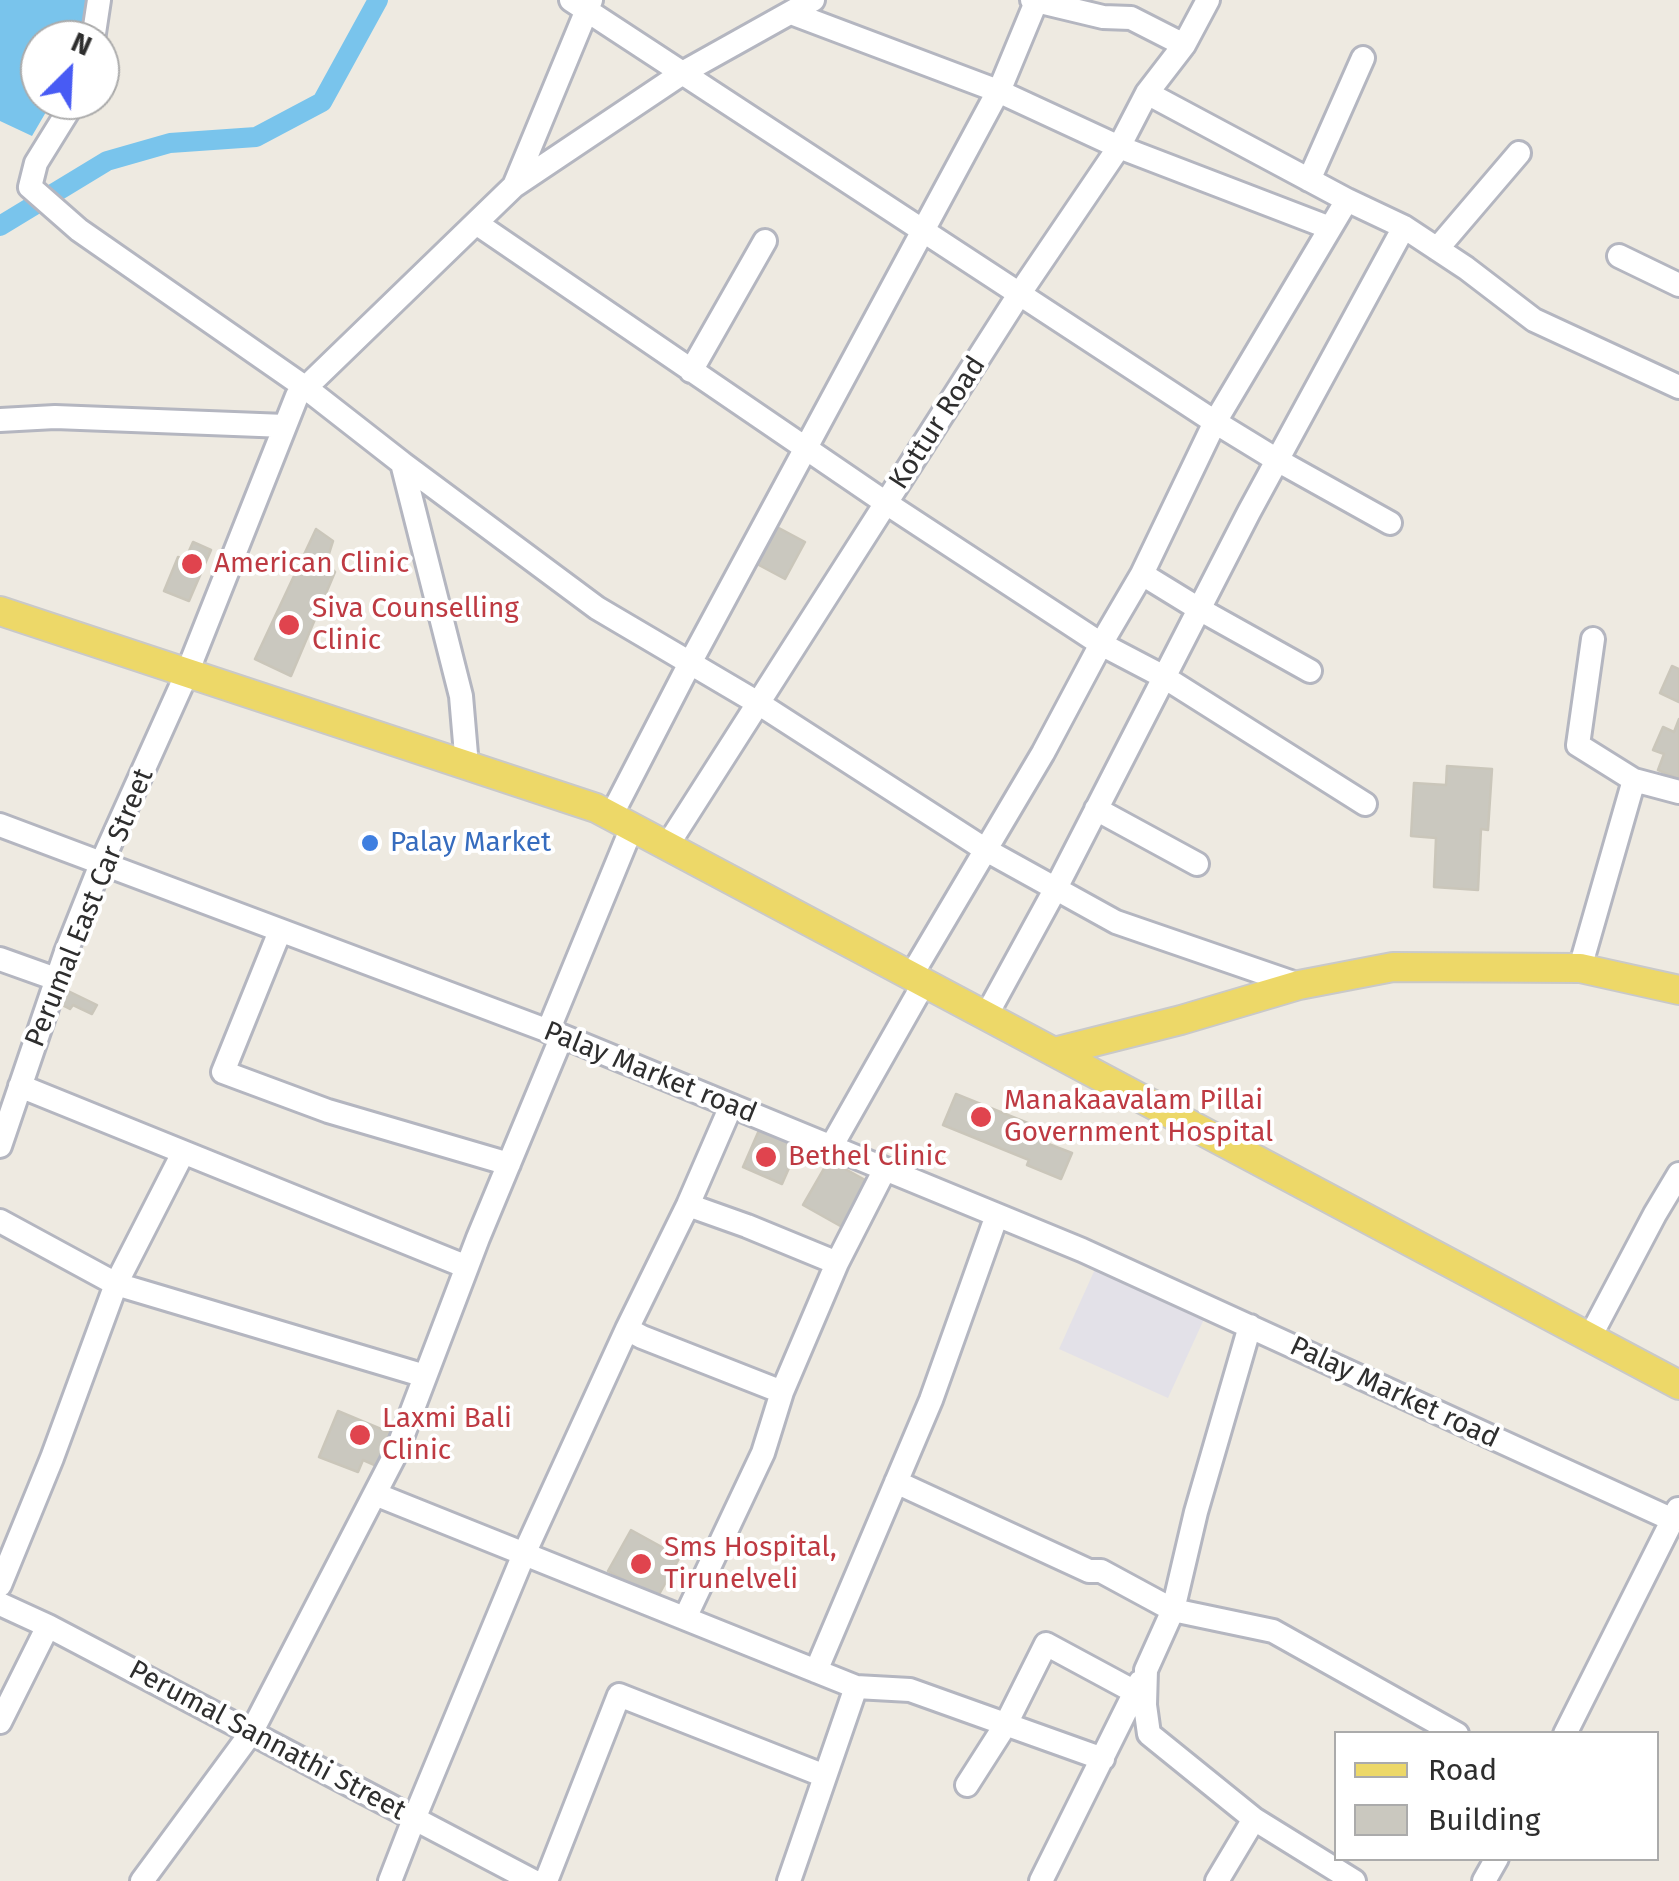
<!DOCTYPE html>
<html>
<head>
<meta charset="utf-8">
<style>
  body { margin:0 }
  #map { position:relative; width:1679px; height:1881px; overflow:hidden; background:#eeeae1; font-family:"Fira Sans",sans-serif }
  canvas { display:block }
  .legend { position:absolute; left:1334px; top:1731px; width:325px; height:130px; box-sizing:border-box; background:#fff; border:2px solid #ababab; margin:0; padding:12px 18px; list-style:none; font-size:30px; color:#2e2e2e }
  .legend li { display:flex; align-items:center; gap:20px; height:50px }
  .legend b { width:50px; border:2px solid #ababab }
  .north { position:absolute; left:20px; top:20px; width:100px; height:100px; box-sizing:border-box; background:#fff; border:2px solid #ababab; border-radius:50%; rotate:24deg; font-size:28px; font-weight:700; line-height:40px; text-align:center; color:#2e2e2e }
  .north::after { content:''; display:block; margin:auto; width:35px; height:45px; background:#485bf4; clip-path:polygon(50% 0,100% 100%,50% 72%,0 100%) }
</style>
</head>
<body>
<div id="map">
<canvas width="1679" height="1881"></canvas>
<ul class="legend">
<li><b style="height:12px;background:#edd868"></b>Road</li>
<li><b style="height:28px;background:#cac8bf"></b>Building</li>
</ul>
<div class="north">N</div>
</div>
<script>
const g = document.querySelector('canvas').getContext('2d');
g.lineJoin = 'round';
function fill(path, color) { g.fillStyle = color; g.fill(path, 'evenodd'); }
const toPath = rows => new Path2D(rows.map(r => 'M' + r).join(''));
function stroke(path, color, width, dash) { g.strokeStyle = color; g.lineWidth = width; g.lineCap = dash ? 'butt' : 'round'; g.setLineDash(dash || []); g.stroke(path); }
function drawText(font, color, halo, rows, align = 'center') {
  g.font = font + ' "Fira Sans",sans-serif'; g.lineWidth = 8; g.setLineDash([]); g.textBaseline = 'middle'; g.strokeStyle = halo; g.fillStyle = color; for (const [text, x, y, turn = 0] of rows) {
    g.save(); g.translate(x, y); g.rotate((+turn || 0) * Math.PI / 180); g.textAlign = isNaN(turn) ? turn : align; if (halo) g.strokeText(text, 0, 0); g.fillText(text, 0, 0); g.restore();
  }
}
fill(toPath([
  [1096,1267,1205,1317,1168,1398,1059,1349]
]), '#e3e1e8');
fill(toPath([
  [0,0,86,0,81,40,40,40,40,100,53,100,32,136,0,121]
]), '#79c4ec');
stroke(toPath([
  [0,226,107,161,170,143,256,137,322,102,378,0]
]), '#79c4ec', 20);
const building = toPath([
  [777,527,805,542,785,579,757,564,777,527],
  [316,529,333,541,326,563,335,572,291,676,255,659,316,529],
  [193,542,211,550,189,601,164,591,178,557,185,560,193,542],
  [1672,666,1679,669,1679,702,1660,693,1672,666],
  [1679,719,1679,779,1658,770,1664,754,1653,750,1663,727,1674,732,1679,719],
  [1447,766,1492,769,1488,830,1481,829,1478,890,1434,887,1436,838,1411,836,1414,783,1446,785,1447,766],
  [62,988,97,1005,92,1014,73,1005,70,1009,56,1002,62,988],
  [956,1094,1050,1132,1046,1143,1072,1153,1061,1179,1027,1165,1029,1160,943,1125,956,1094],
  [760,1128,799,1145,782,1184,743,1167,760,1128],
  [829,1160,876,1186,851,1232,803,1205,829,1160],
  [338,1411,393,1434,379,1467,363,1460,358,1472,319,1457,338,1411],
  [631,1530,680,1557,657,1598,608,1571,631,1530]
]);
fill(building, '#cac8bf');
stroke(building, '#cac6ba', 2.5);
const minor = toPath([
  [571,0,1215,422,1277,460,1390,523],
  [1032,0,1103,17,1131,18,1184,45],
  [791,13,998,91,1119,147,1330,228],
  [93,40,99,0],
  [1147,93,1347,200,1404,227,1466,268,1534,320,1679,387],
  [75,100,36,163,30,187,79,230,306,388,402,463,597,608,758,703,986,850,1116,922,1299,985],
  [1309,180,1363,58],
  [514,186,591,0],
  [476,223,886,503,1101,644,1164,677,1365,804],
  [1437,249,1519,153],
  [1619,256,1679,285],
  [691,371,765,241],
  [0,420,55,417,285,426],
  [402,463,461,696,467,766],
  [1142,574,1199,609,1310,671],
  [1593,639,1578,745,1634,780],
  [1096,809,1197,864],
  [611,816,690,663,1002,84,1036,2],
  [0,825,562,1036,1082,1250,1673,1520],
  [667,846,1020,293,1119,147,1147,93,1184,45,1208,0],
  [280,931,223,1072,328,1111,509,1164],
  [0,959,56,979],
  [1580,968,1634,780,1679,792],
  [911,976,1043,753,1101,644,1142,574,1215,422,1347,200],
  [986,1016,1056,888,1249,512,1404,227],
  [548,1031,632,827],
  [20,1086,467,1267],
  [0,1146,66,952,101,864,187,673,297,396,514,186,684,72,813,0],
  [831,1147,924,983],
  [183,1153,116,1284,425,1376],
  [0,1221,116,1284,52,1458,0,1585],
  [837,1263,885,1169],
  [627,1329,688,1205,731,1106],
  [1590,1337,1655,1214,1679,1174],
  [896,1482,1089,1571,1101,1571,1173,1610,1196,1512,1250,1326],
  [375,1494,856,1687,910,1690,1103,1759],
  [0,1604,48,1626,533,1881],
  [685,1618,763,1453,782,1392],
  [816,1671,931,1400,997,1215],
  [0,1722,48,1626],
  [1565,1734,1678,1509],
  [967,1785,1006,1724,1046,1644,1135,1692],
  [142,1881,251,1733,396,1453,478,1238,562,1036],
  [390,1881,414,1819,524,1554,627,1329,642,1337,782,1392,837,1263,747,1226,688,1205],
  [546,1881,619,1695,825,1776],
  [789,1881,856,1687],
  [1041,1881,1140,1682],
  [1217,1881,1254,1819],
  [1354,1881,1254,1819,1149,1734,1145,1705,1146,1670,1173,1610,1273,1631,1457,1734],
  [1484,1881,1497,1858]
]);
const major = toPath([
  [0,611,596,808,1679,1385],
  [1054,1052,1181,1020,1299,985,1393,967,1580,968,1679,990]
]);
stroke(minor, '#b4b6c0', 28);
stroke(major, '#c9c9c9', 32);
stroke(minor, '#fff', 22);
stroke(major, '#edd868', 28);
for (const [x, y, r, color] of [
  [192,564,12,"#e0444e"],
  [289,625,12,"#e0444e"],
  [370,843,10,"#3f7fe0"],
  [981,1117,12,"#e0444e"],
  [766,1157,12,"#e0444e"],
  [360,1435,12,"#e0444e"],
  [641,1564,12,"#e0444e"]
]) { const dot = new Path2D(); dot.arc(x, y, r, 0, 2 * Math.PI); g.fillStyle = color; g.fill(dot); stroke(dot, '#fff', 4); }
drawText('28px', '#2e2e2e', '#fff', [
  ["Kottur Road",938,423,-57],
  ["Perumal East Car Street",90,908,-68],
  ["Palay Market road",650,1073,22],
  ["Palay Market road",1394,1393,25],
  ["Perumal Sannathi Street",267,1741,28]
]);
drawText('28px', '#be3a42', '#fff', [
  ["American Clinic",214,564],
  ["Siva Counselling",312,609],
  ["Clinic",312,641],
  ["Manakaavalam Pillai",1004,1101],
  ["Government Hospital",1004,1133],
  ["Bethel Clinic",788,1157],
  ["Laxmi Bali",382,1419],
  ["Clinic",382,1451],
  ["Sms Hospital,",664,1548],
  ["Tirunelveli",664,1580]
], 'left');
drawText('28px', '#366cbe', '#fff', [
  ["Palay Market",390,843]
], 'left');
</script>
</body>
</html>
